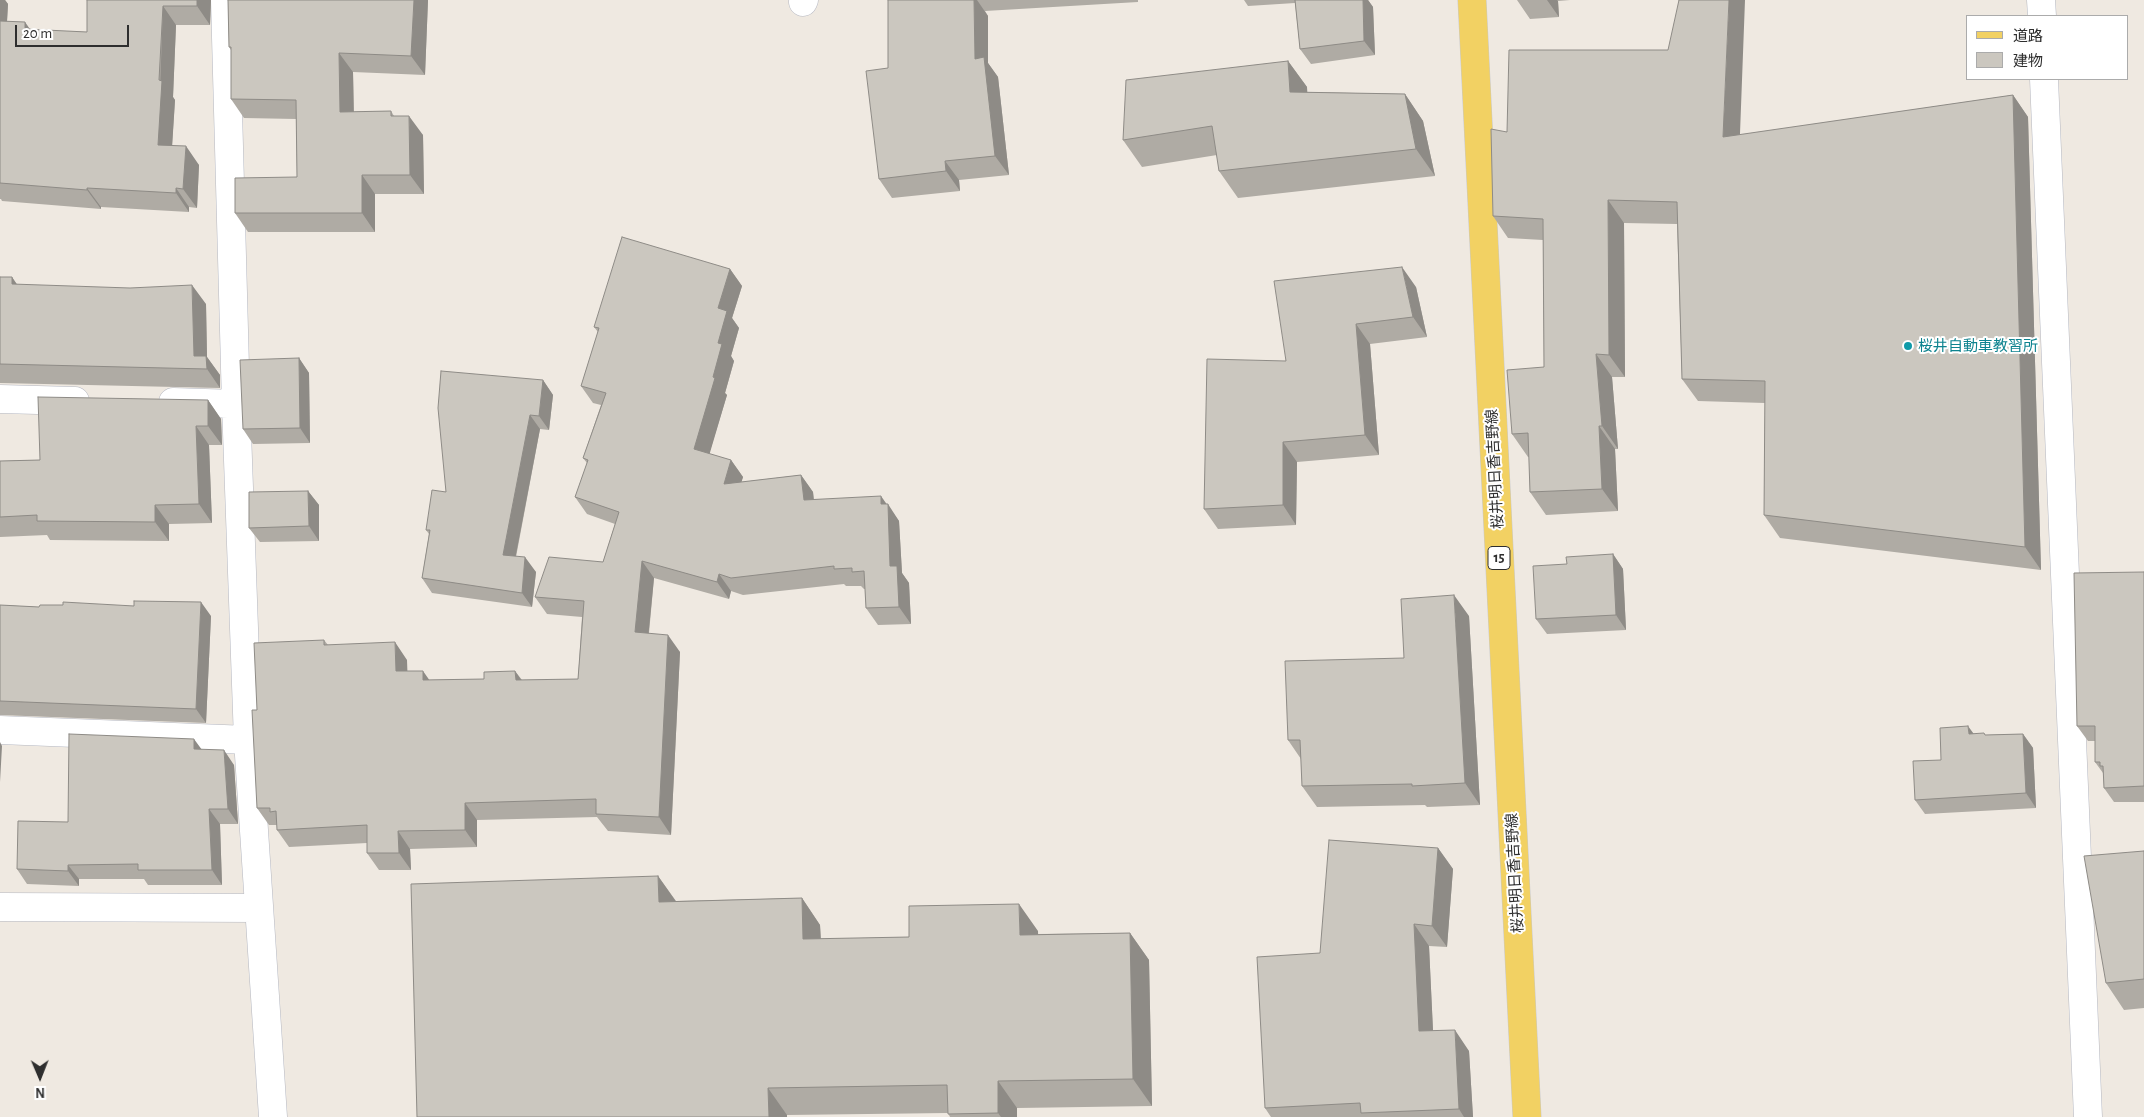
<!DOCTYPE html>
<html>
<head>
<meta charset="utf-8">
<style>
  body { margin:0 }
  #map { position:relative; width:2144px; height:1117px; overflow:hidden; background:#efe9e1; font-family:"Alegreya Sans","Noto Sans JP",sans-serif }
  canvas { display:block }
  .legend { position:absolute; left:1966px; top:15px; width:162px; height:65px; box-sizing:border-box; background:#fff; border:1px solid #ababab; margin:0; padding:6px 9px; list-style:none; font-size:15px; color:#2e2e2e }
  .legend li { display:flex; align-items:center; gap:10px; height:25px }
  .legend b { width:25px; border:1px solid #ababab }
  .north { position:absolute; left:15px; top:1052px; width:50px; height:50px; -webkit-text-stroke:4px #fff; paint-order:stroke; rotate:179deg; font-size:14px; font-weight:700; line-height:20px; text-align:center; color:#2e2e2e }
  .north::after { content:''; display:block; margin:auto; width:18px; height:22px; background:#2e2e2e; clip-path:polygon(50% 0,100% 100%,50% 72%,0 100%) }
  .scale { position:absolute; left:15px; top:25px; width:114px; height:22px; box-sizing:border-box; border:2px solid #2e2e2e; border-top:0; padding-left:6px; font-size:15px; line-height:18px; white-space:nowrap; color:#2e2e2e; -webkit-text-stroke:4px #fff; paint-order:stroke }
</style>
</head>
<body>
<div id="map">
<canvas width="2144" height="1117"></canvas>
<ul class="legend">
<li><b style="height:6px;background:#f2d163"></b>道路</li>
<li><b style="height:14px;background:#cbc7bf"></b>建物</li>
</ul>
<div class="north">N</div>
<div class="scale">20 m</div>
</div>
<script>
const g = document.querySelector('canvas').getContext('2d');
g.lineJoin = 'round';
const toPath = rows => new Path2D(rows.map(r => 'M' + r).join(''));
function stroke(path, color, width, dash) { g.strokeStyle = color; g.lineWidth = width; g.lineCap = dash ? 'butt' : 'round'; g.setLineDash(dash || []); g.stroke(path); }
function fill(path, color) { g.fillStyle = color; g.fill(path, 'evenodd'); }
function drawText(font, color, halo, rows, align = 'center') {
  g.font = font + ' "Alegreya Sans","Noto Sans JP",sans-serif'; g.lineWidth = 4; g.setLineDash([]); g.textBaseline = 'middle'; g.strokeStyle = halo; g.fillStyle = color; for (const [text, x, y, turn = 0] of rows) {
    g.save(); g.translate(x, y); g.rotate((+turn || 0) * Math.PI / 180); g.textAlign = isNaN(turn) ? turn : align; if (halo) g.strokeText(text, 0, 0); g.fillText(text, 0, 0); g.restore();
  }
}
const street = toPath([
  [225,0,236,404,248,740,273,1117],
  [2041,0,2042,16],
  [803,2,804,0],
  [2044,79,2088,1117],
  [0,399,75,401],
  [173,402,236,404],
  [0,730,248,740],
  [0,907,258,908]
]);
const primary = toPath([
  [1472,0,1527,1117]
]);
stroke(street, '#b4b7c1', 29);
stroke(primary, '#c9c9c9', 29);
stroke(street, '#fff', 28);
stroke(primary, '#f2d163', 28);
fill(toPath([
  [0,0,5,0,8,4,7,21,30,30,87,32,87,0,211,0,210,25,176,25,173,97,175,100,172,145,199,165,197,208,189,207,189,212,101,207,101,209,2,201,1,199,0,199],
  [228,0,428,0,425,75,353,72,354,112,391,111,394,116,423,135,424,194,375,194,375,232,248,232,235,213,297,177,296,119,244,118,231,99,231,50,229,47],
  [888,0,1138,0,1138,2,985,11,988,16,988,63,998,77,1009,175,959,180,960,191,892,198,879,179,888,68],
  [1244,0,1368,0,1373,7,1375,55,1311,64,1300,49,1295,3,1248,6],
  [1517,0,1570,0,1558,1,1559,17,1530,19],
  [1668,50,1740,135,2013,95,2028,117,2041,570,1780,538,1764,515,1765,403,1698,401,1682,379,1677,224,1624,223,1625,377,1612,377,1618,449,1615,449,1618,511,1546,515,1530,492,1529,457,1528,457,1512,434,1544,367,1543,240,1508,238,1493,216,1507,132],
  [1288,61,1307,87,1307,92,1405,94,1423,121,1435,176,1238,198,1219,171,1217,155,1142,167,1123,140],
  [730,269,742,286,732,318,739,328,731,356,734,361,725,393,727,395,709,454,731,460,743,477,741,482,801,475,813,492,814,499,886,504,899,521,902,573,909,583,911,624,878,625,866,608,865,589,864,589,861,586,846,586,844,584,743,595,731,591,729,599,654,578,649,633,680,652,671,835,608,831,597,817,477,820,477,847,410,849,411,870,379,870,367,853,367,843,289,847,277,830,277,825,269,825,257,808,257,710,324,640,328,645,407,660,407,671,429,680,484,679,515,671,522,680,578,679,582,617,547,614,535,597,603,562,615,524,587,514,575,497,587,463,583,458,601,405,593,403,581,386,598,332,594,327],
  [0,277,12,277,16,284,206,304,207,357,220,375,220,388,0,383],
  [1416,287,1427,337,1370,344,1379,455,1297,462,1296,525,1218,529,1204,509,1286,361],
  [299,358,309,373,310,443,253,444,243,429],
  [543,380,553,395,549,430,540,429,516,557,536,572,532,607,432,593,422,578,429,534,426,530,446,492],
  [208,400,221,419,222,445,209,445,212,523,169,524,169,541,50,540,47,535,0,537,0,461,40,460],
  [308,491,319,505,319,541,260,542,249,528],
  [1613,554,1623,569,1626,630,1547,634,1536,619,1567,564],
  [2144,572,2144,802,2114,802,2104,788,2103,773,2095,762,2095,741,2088,741,2077,726],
  [0,605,211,616,206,723,0,715],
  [1469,616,1480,805,1427,807,1425,805,1317,807,1302,786,1301,759,1288,740,1404,658],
  [1974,734,1986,735,2023,734,2033,748,2036,808,1925,814,1915,800,1941,760],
  [201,749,234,765,238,824,220,824,222,885,148,885,144,879,79,879,79,886,27,884,17,869,68,822],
  [1438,848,1453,869,1447,947,1429,946,1433,1031,1469,1051,1473,1117,1271,1117,1265,1108,1320,953],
  [2144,851,2144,1008,2124,1010,2106,983],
  [658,876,676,901,802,898,820,925,821,939,909,937,1038,931,1038,934,1130,933,1149,960,1152,1106,1017,1108,1017,1117,950,1117,948,1113,787,1115,787,1117,417,1117]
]), '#afaba4');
fill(toPath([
  [0,0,5,0,8,4,6,39,0,31],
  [197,0,211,0,210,25,197,6],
  [414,0,428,0,425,75,411,56],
  [974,0,977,0,988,16,988,63,998,77,1009,175,995,156,975,59],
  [1363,0,1368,0,1373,7,1375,55,1364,41],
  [1547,0,1557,0,1558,1,1559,17],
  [1729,0,1745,0,1739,160,1723,137],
  [163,6,176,25,173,97,175,100,171,164,158,145],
  [25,22,39,42,25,29],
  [339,53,353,72,354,131,340,112],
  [1288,61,1307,87,1309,119,1290,92],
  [1405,94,1423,121,1435,176,1416,149],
  [2013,95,2028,117,2041,570,2025,547],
  [409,116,423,135,424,194,410,175],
  [186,146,199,165,197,208,183,189],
  [945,161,959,180,960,191,946,171],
  [362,175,375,194,375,232,362,213],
  [87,188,101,207,101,209,87,190],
  [176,188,189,207,189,212,176,193],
  [1608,200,1624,223,1625,377,1609,355],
  [1402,267,1416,287,1427,337,1413,317],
  [730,269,742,286,732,318,739,328,731,356,734,361,725,393,727,395,706,466,694,449,713,377,718,308],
  [12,277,25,296,12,284],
  [192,285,206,304,207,357,220,375,220,388,207,369,194,356],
  [1356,324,1370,344,1379,455,1365,435],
  [1596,354,1612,377,1618,449,1602,426],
  [299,358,309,373,310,443,300,428],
  [543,380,553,395,549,430,539,416],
  [208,400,221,419,222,445,208,426],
  [530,415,540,429,513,570,503,555],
  [196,426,209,445,212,523,199,504],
  [1599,426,1615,449,1618,511,1602,489],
  [1283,442,1297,462,1296,525,1283,505],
  [731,460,743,477,736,501,724,484],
  [801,475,813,492,815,517,804,500],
  [308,491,319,505,319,541,309,526],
  [881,496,888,506,888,504,899,521,902,573,909,583,911,624,899,607,890,566,881,504],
  [155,505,169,524,169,541,155,522],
  [1613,554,1623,569,1626,630,1616,615],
  [525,557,536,572,532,607,522,593],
  [642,561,654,578,647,649,635,632],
  [719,574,731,591,729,599,717,582],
  [1454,595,1469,616,1480,805,1465,783],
  [201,602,211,616,206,723,196,709],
  [668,635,680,652,671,835,659,817],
  [395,642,407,660,408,688,396,671],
  [423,671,435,688,423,680],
  [515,671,527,688,516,680],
  [1968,726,1979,741,1969,734],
  [2023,734,2033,748,2036,808,2026,793],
  [194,739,205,754,194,749],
  [0,742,2,746,0,782],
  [224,750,234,765,238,824,228,809],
  [465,803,477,820,477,847,465,830],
  [209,809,220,824,222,885,212,870],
  [398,831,410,849,411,870,399,853],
  [1438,848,1453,869,1447,947,1432,926],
  [68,865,79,879,79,886,68,871],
  [658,876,677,903,659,902],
  [802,898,820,925,822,966,803,939],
  [1019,904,1038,931,1039,962,1020,935],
  [1414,924,1429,946,1434,1052,1419,1031],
  [1130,933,1149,960,1152,1106,1133,1079],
  [1455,1030,1469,1051,1473,1117,1464,1117,1459,1109],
  [998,1081,1017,1108,1017,1117,1001,1117,998,1113],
  [768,1088,787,1115,787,1117,769,1117]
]), '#8e8b86');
const building = toPath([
  [87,0,197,0,197,6,163,6,159,80,162,81,158,145,186,146,183,189,176,188,176,193,87,188,87,190,0,183,0,21,25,22,25,29,87,32,87,0],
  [228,0,414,0,411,56,339,53,340,112,391,111,391,116,409,116,410,175,362,175,362,213,235,213,235,178,297,177,296,100,231,99,231,47,229,47,228,0],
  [888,0,974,0,975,59,984,57,995,156,945,161,946,171,879,179,866,71,888,68,888,0],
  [1295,0,1363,0,1364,41,1300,49,1295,0],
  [1679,0,1729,0,1723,137,2013,95,2025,547,1764,515,1765,381,1682,379,1677,202,1608,200,1609,355,1596,354,1602,426,1599,426,1602,489,1530,492,1528,433,1512,434,1507,370,1544,367,1543,219,1493,216,1491,129,1507,132,1509,50,1668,50,1679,0],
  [1288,61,1290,92,1405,94,1416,149,1219,171,1212,126,1123,140,1126,80,1288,61],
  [622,237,730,269,718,308,727,311,718,343,722,344,713,377,715,378,694,449,731,460,724,484,801,475,804,500,881,496,881,504,888,504,890,566,897,566,899,607,866,608,864,571,852,572,852,568,834,569,834,566,731,578,719,574,717,582,642,561,635,632,668,635,659,817,596,814,596,799,465,803,465,830,398,831,399,853,367,853,367,825,277,830,276,811,270,812,270,808,257,808,252,710,257,710,254,643,324,640,324,645,395,642,396,671,423,671,423,680,484,679,484,672,515,671,516,680,578,679,584,601,535,597,549,557,603,562,619,512,575,497,588,460,583,458,606,393,581,386,599,328,594,327,622,237],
  [1402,267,1413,317,1356,324,1365,435,1283,442,1283,505,1204,509,1207,359,1286,361,1274,281,1402,267],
  [0,277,12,277,12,284,130,288,192,285,194,356,206,356,207,369,0,364,0,277],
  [299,358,300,428,243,429,240,360,299,358],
  [441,371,543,380,539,416,530,415,503,555,525,557,522,593,422,578,430,530,426,530,432,490,446,492,438,408,441,371],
  [38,397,208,400,208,426,196,426,199,504,155,505,155,522,37,521,37,515,0,517,0,461,40,460,38,397],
  [308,491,309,526,249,528,249,492,308,491],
  [1613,554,1616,615,1536,619,1533,566,1567,564,1566,557,1613,554],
  [2144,572,2144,786,2104,788,2103,766,2100,766,2100,762,2095,762,2095,726,2077,726,2074,573,2144,572],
  [1454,595,1465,783,1412,786,1412,784,1302,786,1300,740,1288,740,1285,661,1404,658,1401,599,1454,595],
  [134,601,201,602,196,709,0,701,0,605,39,607,40,605,63,605,63,602,134,606,134,601],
  [1968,726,1969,734,1984,733,1985,735,2023,734,2026,793,1915,800,1913,761,1941,760,1940,728,1968,726],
  [69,734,194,739,194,749,224,750,228,809,209,809,212,870,138,870,138,864,68,865,68,871,17,869,18,821,68,822,69,734],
  [1329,840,1438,848,1432,926,1414,924,1419,1031,1455,1030,1459,1109,1361,1113,1360,1103,1265,1108,1257,957,1320,953,1329,840],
  [2144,851,2144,979,2106,983,2084,856,2144,851],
  [658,876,659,902,802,898,803,939,909,937,909,906,1019,904,1020,935,1130,933,1133,1079,998,1081,998,1113,948,1114,947,1085,768,1088,769,1117,417,1117,411,884,658,876]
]);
fill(building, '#cbc7bf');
stroke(building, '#8e8b86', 1);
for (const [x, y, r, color] of [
  [1908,346,5,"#0f9aa8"]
]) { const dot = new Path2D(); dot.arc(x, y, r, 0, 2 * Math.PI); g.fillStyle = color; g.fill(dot); stroke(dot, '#fff', 2); }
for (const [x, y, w] of [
  [1499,558,22]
]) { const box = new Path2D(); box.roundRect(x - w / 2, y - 11.5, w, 23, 4); g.fillStyle = '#fff'; g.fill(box); stroke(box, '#2e2e2e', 1); }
drawText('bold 14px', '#2e2e2e', null, [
  ["15",1499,558]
]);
drawText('15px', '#0d838f', '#fff', [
  ["桜井自動車教習所",1918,346]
], 'left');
drawText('15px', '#2e2e2e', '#fff', [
  ["桜井明日香吉野線",1495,469,-93],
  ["桜井明日香吉野線",1515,873,-93]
]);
</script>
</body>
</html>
